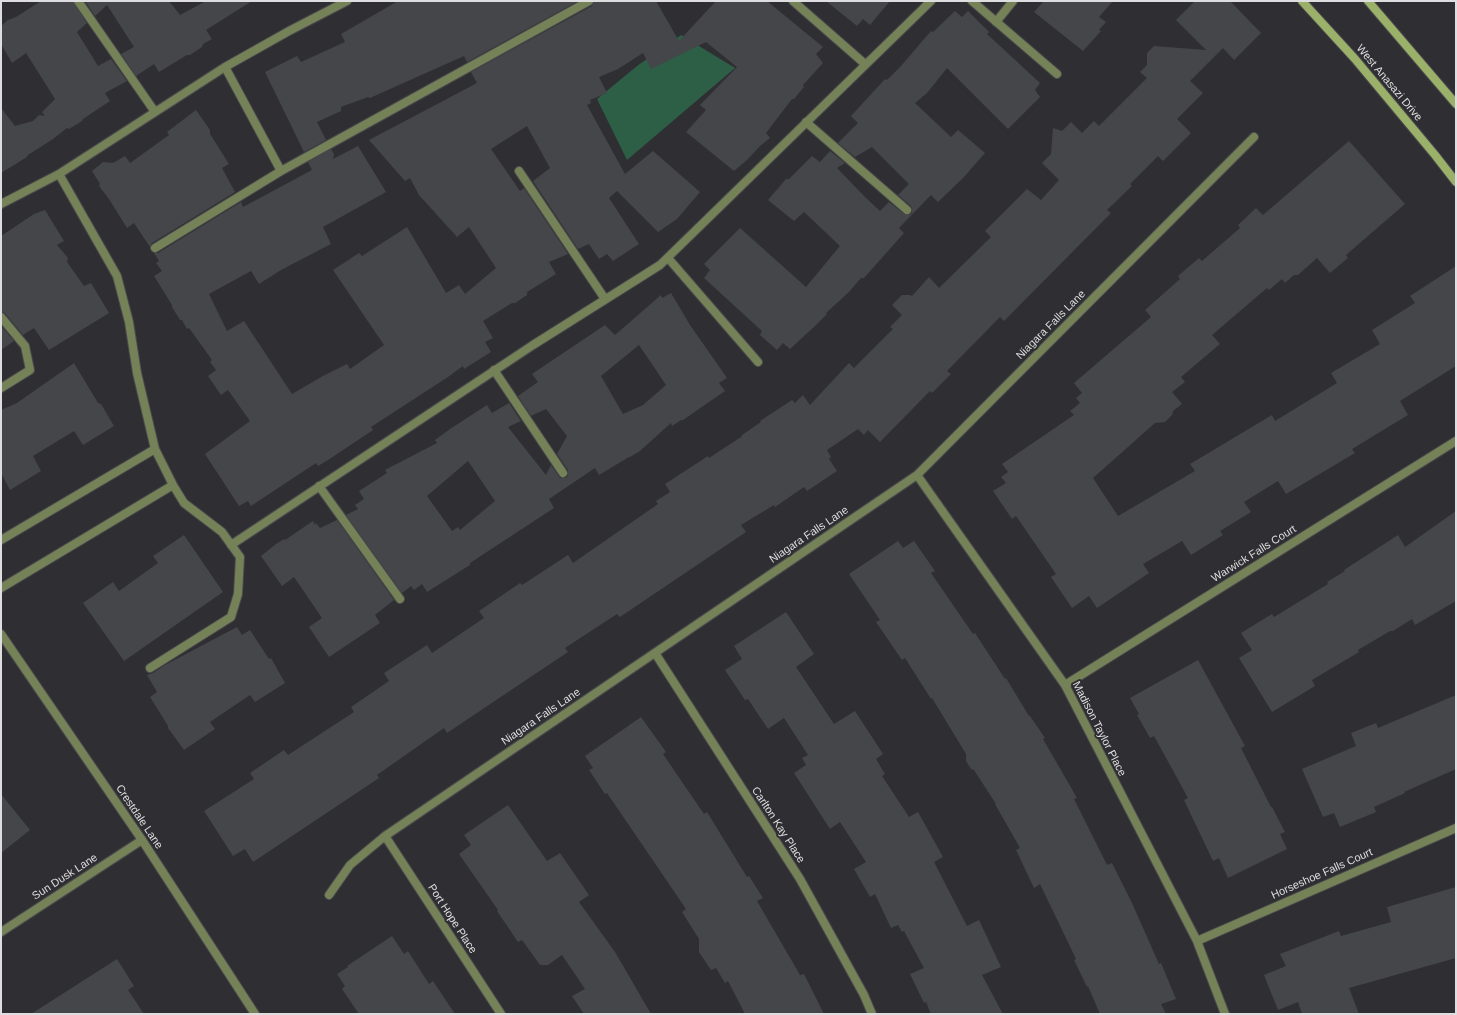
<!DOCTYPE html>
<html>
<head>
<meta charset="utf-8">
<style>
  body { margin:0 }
  #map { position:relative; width:1457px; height:1015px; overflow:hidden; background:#2f2f33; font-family:Helvetica,sans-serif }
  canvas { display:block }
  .frame { position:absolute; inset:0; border:2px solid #dedee0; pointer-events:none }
</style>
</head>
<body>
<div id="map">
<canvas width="1457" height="1015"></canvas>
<div class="frame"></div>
</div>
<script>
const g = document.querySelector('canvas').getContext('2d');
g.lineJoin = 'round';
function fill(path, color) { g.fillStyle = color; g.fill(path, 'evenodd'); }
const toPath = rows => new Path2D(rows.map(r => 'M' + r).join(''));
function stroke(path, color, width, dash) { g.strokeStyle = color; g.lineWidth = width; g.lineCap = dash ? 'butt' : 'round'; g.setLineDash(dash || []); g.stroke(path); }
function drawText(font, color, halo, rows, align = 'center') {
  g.font = font + ' Helvetica,sans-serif'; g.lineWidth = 4; g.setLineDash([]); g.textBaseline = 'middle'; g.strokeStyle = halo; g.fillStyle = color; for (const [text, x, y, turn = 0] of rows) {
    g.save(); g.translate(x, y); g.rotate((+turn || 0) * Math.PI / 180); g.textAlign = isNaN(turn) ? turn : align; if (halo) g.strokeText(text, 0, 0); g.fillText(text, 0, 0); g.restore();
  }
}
fill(toPath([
  [681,35,735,68,627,160,597,99,637,66]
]), '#2d5f47');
fill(toPath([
  [41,1,73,1,87,23,77,32,98,66,111,59,127,81,105,93,110,101,83,119,82,121,69,129,67,128,53,139,28,155,27,157,1,173,1,108,15,126,33,121,39,115,45,116,42,112,55,99,26,53,12,63,1,44,1,26,8,20,16,17],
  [85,1,169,1,180,15,206,1,252,1,206,30,212,39,203,44,202,47,190,55,187,55,159,72,154,64,136,76,121,54,134,47,107,5,95,16],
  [398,1,578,1,467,62,464,56,370,98,368,97,341,107,341,111,317,122,326,140,304,152,265,72,297,56,301,62,345,42,341,34],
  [594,1,656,1,679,41,716,1,767,1,823,47,816,54,823,63,803,85,804,87,794,99,792,99,766,133,770,138,760,146,747,160,734,171,686,132,706,110,700,105,737,67,706,42,651,69,643,53,618,69,599,77,607,93,590,100,591,103,587,105,625,174,653,151,700,192,677,219,658,232,617,191,609,198,639,244,613,261,607,254,599,259,589,244,578,249,533,181,550,168,527,126,491,149,520,191,524,188,568,254,549,262,556,274,527,292,527,295,515,303,512,303,483,321,493,338,485,342,491,352,464,369,463,366,448,377,371,427,373,430,328,460,318,466,316,463,251,506,248,501,239,506,205,454,250,421,228,390,221,395,208,376,216,370,210,362,212,360,189,328,187,329,182,320,180,320,172,307,172,305,154,276,162,271,156,263,159,261,154,253,158,253,241,202,243,207,312,170,308,162,331,149,334,154,333,159,358,146,386,192,323,227,331,244,281,270,259,284,251,271,209,294,227,331,244,321,292,394,323,376,347,364,350,369,384,345,333,270,359,253,362,256,407,227,446,293,459,285,465,294,496,268,469,227,457,237,419,195,410,178,405,181,369,140,477,83,471,72,592,6],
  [826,1,890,1,870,25,863,19,857,26],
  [1044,1,1113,1,1099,17,1106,22,1099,30,1101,31,1083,51,1034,12],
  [1195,1,1230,1,1261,33,1234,60,1223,48,1190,81,1203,93,1177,119,1191,133,1163,161,1158,156,1130,184,1132,186,1107,210,1111,213,1004,321,1000,317,947,371,951,374,932,393,930,391,880,442,868,430,864,435,858,429,827,450,831,457,829,459,837,471,807,491,804,487,775,507,774,505,741,525,746,532,620,617,617,614,565,648,568,652,447,733,444,728,377,775,379,778,253,862,245,849,233,856,204,811,254,779,250,773,284,750,288,755,354,712,351,707,389,681,384,673,427,645,432,653,484,618,479,611,520,583,522,585,568,555,573,563,658,504,656,501,670,492,665,484,708,456,709,458,741,437,742,435,761,422,760,421,792,400,795,403,803,395,810,405,849,363,854,368,893,329,890,327,902,315,892,305,902,295,910,295,912,296,929,277,939,288,991,237,985,231,1027,189,1041,200,1059,180,1042,163,1051,154,1053,128,1062,131,1071,122,1082,133,1094,121,1099,126,1147,78,1140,72,1147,65,1147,53,1154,46,1206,50,1176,20],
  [955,11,962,17,968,11,989,32,987,34,1040,83,1035,90,1040,97,1008,129,947,68,927,93,915,103,951,137,958,130,985,153,963,178,938,202,931,195,899,228,904,233,864,278,861,278,849,292,826,313,827,314,815,326,790,349,783,343,777,350,760,335,762,331,704,278,710,270,704,264,740,228,806,287,840,246,804,212,794,221,768,200,786,179,789,179,812,156,820,162,830,151,845,163,837,168,865,197,880,211,889,202,904,214,908,215,911,214,912,211,911,206,898,195,909,184,872,147,855,157,838,143,858,123,851,116,885,79,887,80,901,66,931,31,933,32],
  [196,110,210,130,210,134,229,164,222,168,235,192,152,243,150,247,134,223,127,228,109,199,99,186,100,184,92,171,103,162,113,163,125,156,130,163,169,135,167,132],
  [1349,141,1405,204,1346,255,1348,258,1330,273,1317,258,1298,275,1294,275,1285,283,1282,279,1269,290,1267,288,1212,335,1220,344,1181,377,1185,382,1172,392,1182,404,1173,411,1172,415,1165,422,1155,423,1093,478,1118,516,1195,471,1190,464,1272,415,1275,421,1337,383,1331,373,1380,344,1372,330,1415,303,1410,296,1456,266,1456,366,1400,401,1408,415,1352,449,1355,453,1286,494,1278,481,1244,502,1251,512,1220,531,1223,535,1191,555,1182,541,1143,564,1149,573,1097,608,1089,596,1072,608,1051,577,1056,574,1016,516,1012,519,993,491,1006,483,1001,477,1008,472,1002,464,1074,415,1070,411,1080,403,1076,398,1082,393,1074,383,1151,317,1145,310,1180,279,1178,276,1199,258,1202,261,1240,228,1238,225,1256,208,1263,215],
  [45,210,64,241,57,245,68,258,67,262,84,286,91,283,109,313,49,350,34,328,23,335,5,313,1,312,1,236,34,214],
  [671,293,690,325,727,378,719,383,725,391,683,420,681,420,672,426,671,423,640,451,630,457,629,457,599,475,595,468,549,499,554,508,470,563,470,565,427,592,422,584,414,590,411,586,402,593,346,515,358,509,355,505,364,499,359,491,387,473,385,470,437,443,435,440,450,429,487,405,492,413,509,403,521,421,508,427,546,475,551,465,560,478,566,478,568,475,568,470,557,454,567,436,546,409,531,416,518,396,538,382,532,374,605,325,615,335,661,295,662,298],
  [639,345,666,385,643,405,623,414,601,376],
  [468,461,495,501,460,530,458,527,452,531,427,496],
  [1,326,14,341,1,350],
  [74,363,98,403,101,404,114,426,83,445,74,431,33,456,41,471,10,490,1,473,1,410,17,403],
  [1456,511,1456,601,1415,625,1412,619,1393,631,1390,631,1358,650,1359,652,1312,680,1315,686,1272,712,1239,658,1252,650,1241,633,1272,614,1274,617,1328,584,1327,582,1345,571,1344,570,1398,535,1405,547],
  [337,520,394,600,375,615,380,623,329,657,309,627,322,618,294,577,282,586,261,556,276,544,284,539,285,540,313,521,315,525,316,523,320,528],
  [184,535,223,592,124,661,83,603,113,582,119,591,158,563,153,556],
  [898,541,903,548,914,541,935,571,931,573,973,634,975,633,1005,679,1006,678,1029,716,1030,716,1045,738,1043,739,1077,798,1074,799,1107,865,1112,863,1132,903,1159,964,1161,963,1176,999,1161,1004,1166,1014,1100,1014,1088,986,1087,987,1074,960,1076,959,1040,884,1034,888,1016,850,1020,848,995,804,996,804,974,770,971,769,966,761,966,754,932,698,931,699,905,658,902,660,876,622,880,620,849,574],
  [786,612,814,654,796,667,834,724,855,711,883,754,876,759,885,774,882,776,909,817,918,812,943,857,934,862,967,926,979,920,1001,967,982,975,1003,1014,931,1014,926,1002,924,1003,910,974,924,968,904,931,902,932,898,925,891,928,875,894,870,897,854,869,866,862,840,822,830,829,794,773,806,765,802,758,808,755,784,718,768,729,748,699,745,700,725,670,742,659,734,646],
  [237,627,242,635,250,630,269,659,271,658,285,683,255,702,250,695,210,722,215,729,184,750,168,728,168,726,150,697,157,692,147,675,153,673,165,665],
  [1198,660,1245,746,1241,748,1271,807,1272,807,1285,832,1280,834,1287,849,1228,878,1219,858,1213,861,1184,800,1188,798,1154,736,1150,738,1137,715,1139,714,1130,698],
  [1456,695,1456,769,1404,792,1405,793,1374,807,1376,812,1340,827,1334,813,1323,817,1302,769,1356,746,1351,733,1376,723,1378,728],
  [641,717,666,752,663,754,704,814,707,812,747,877,749,876,763,898,757,901,800,975,804,974,824,1014,745,1014,728,981,725,983,716,968,711,970,699,952,699,939,682,912,686,909,607,793,605,794,589,770,593,768,585,756],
  [1,794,30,830,1,853],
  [508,805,547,861,560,853,589,895,579,902,615,952,651,1014,584,1014,572,996,585,989,562,955,548,965,540,965,522,940,518,942,497,911,498,910,459,854,471,845,464,835],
  [1456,887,1456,958,1349,988,1359,1014,1302,1014,1298,1002,1278,1010,1264,975,1286,966,1280,954,1339,931,1341,936,1391,922,1387,907],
  [392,936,404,954,408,951,429,984,433,981,455,1014,359,1014,342,989,345,986,337,974,348,967,347,966],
  [117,959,134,986,128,990,144,1014,31,1014]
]), '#454649');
const minor = toPath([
  [78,1,155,112],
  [793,1,865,64],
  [972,1,1057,74],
  [996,22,1013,1],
  [225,67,281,171],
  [806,122,907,210],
  [519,171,605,299],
  [59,174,117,276,129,322,137,373,155,449,173,485,184,503,222,532,240,557,238,594,231,617,150,668],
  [1,204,59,174,225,67,289,31,347,1],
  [155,248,281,171,589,1],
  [668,258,758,362],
  [1,317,25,346,30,370,1,388],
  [494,370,563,473],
  [917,475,1065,685,1197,941,1225,1014],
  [319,486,400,599],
  [1,540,155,449],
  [231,545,533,345,660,265,931,1],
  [1,588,173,485],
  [655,653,800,879,864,995,872,1014],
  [1065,685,1456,441],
  [385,836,501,1014],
  [329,895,350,865,385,836,917,475,1254,137],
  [1,932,142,840],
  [1197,941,1456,828]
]);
const tertiary = toPath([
  [1,634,142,840,255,1014]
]);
const secondary = toPath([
  [1302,1,1355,59,1435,155,1456,182],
  [1368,1,1456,104]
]);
stroke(minor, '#4b4b4f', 10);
stroke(tertiary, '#4b4b4f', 10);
stroke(secondary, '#4b4b4f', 10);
stroke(minor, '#758257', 8);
stroke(tertiary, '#758257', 8);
stroke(secondary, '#9bb16a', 8);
drawText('11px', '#dedee0', '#2f2f33', [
  ["West Anasazi Drive",1389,83,50],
  ["Niagara Falls Lane",1051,325,-45],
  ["Niagara Falls Lane",809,535,-34],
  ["Warwick Falls Court",1254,554,-32],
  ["Niagara Falls Lane",541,717,-34],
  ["Madison Taylor Place",1099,729,63],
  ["Crestdale Lane",139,817,56],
  ["Carlton Kay Place",778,825,57],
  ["Horseshoe Falls Court",1322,874,-24],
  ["Sun Dusk Lane",65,877,-33],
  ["Port Hope Place",452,919,57]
]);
</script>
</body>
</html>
